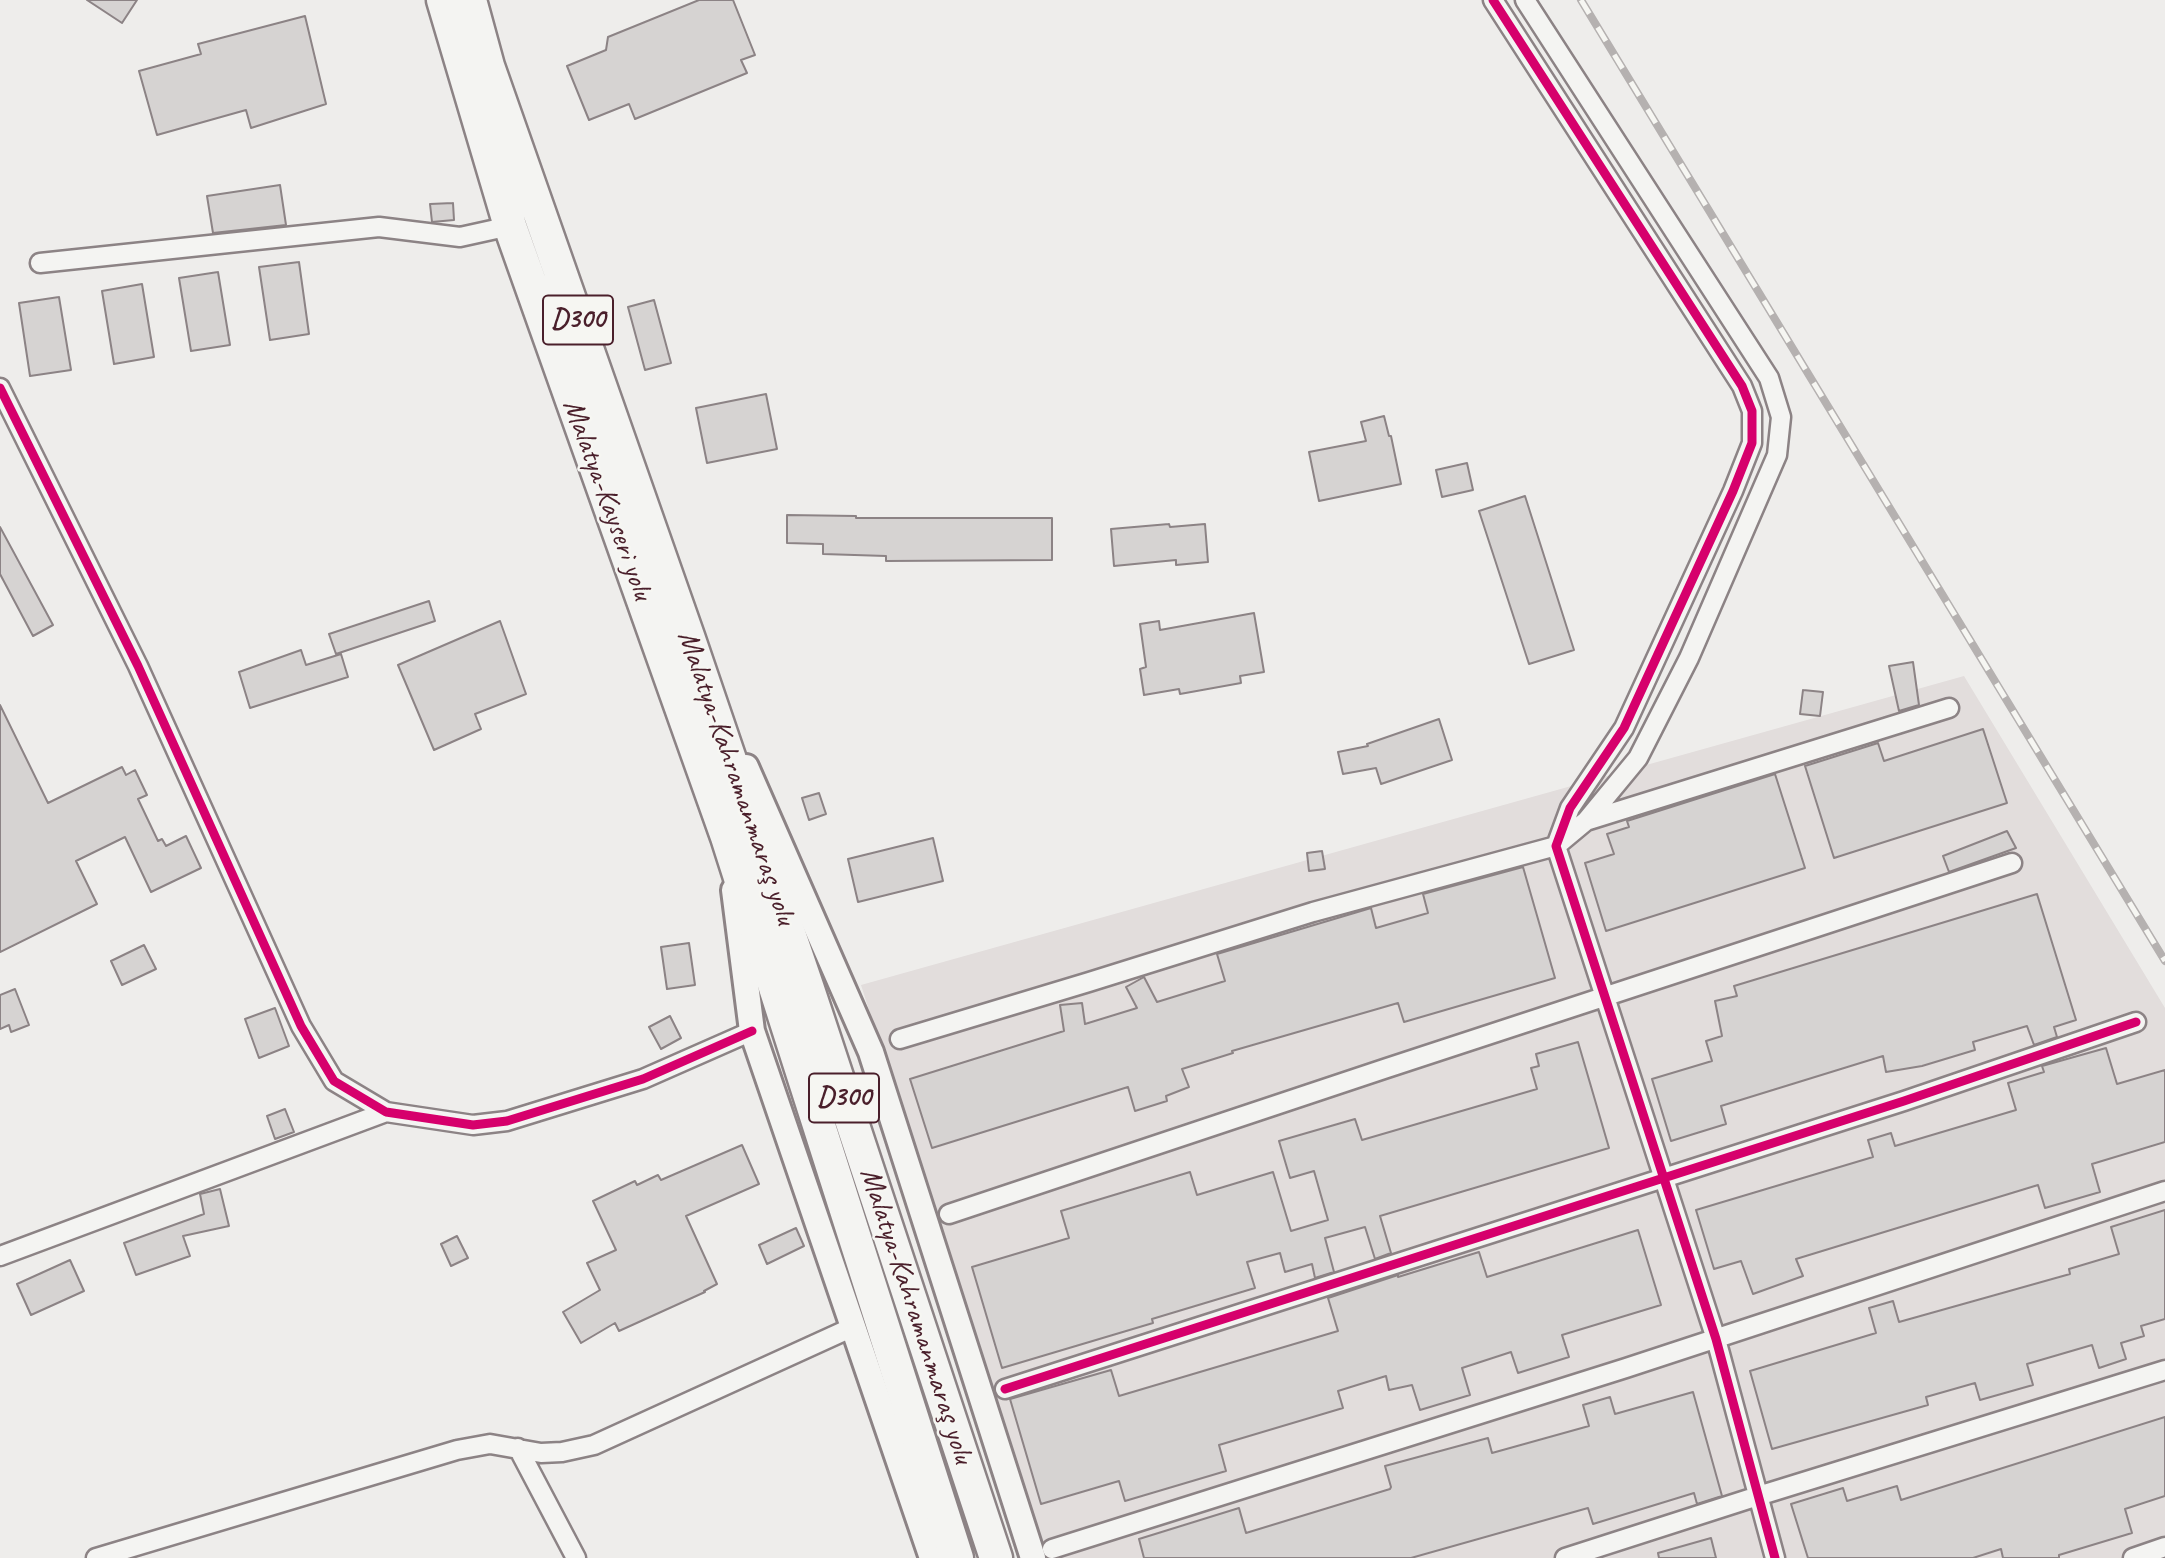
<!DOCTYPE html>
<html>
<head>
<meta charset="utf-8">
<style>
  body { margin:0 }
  canvas { display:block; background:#eeedeb }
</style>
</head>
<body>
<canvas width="2165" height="1558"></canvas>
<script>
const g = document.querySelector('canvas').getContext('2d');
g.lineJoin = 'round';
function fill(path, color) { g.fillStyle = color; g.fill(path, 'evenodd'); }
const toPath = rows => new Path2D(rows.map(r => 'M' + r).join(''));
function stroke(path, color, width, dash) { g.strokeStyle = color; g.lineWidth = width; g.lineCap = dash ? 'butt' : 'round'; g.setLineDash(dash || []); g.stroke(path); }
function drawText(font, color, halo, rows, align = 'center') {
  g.font = font + ' Caveat,sans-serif'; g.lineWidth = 5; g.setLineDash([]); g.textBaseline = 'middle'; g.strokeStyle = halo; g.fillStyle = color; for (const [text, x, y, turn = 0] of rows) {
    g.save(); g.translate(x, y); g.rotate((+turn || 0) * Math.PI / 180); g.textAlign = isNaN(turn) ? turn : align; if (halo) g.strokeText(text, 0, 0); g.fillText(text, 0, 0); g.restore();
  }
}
fill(toPath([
  [1964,676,2165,1008,2165,1558,1045,1558,861,985]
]), '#e2dddc');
const building = toPath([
  [87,0,137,0,122,23,87,0],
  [699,0,733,0,755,55,741,60,747,73,635,119,629,104,589,120,567,66,606,50,608,37,699,0],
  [305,16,326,104,251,128,246,110,157,135,139,71,201,54,198,44,305,16],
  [280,185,286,225,213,233,207,196,280,185],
  [453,203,454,220,432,222,430,204,453,203],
  [299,262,309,334,270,340,259,267,299,262],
  [218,272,230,345,191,351,179,278,218,272],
  [142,284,154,357,114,364,102,291,142,284],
  [59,297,71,370,30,376,19,303,59,297],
  [654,300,671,363,645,370,628,307,654,300],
  [766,394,777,449,707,463,696,408,766,394],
  [1384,416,1389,436,1391,436,1401,484,1319,501,1309,452,1366,441,1361,422,1384,416],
  [1467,463,1473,490,1442,497,1436,470,1467,463],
  [1525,496,1574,650,1529,664,1479,511,1525,496],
  [787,515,856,516,856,518,1052,518,1052,560,886,561,886,556,823,554,823,544,787,543,787,515],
  [1169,524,1170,527,1205,524,1208,562,1176,565,1176,560,1114,566,1111,529,1169,524],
  [0,527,53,625,33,636,0,574,0,527],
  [429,601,435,621,336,654,329,634,429,601],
  [1254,613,1264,672,1240,676,1241,683,1180,694,1179,689,1144,695,1140,669,1146,667,1140,624,1159,621,1160,630,1254,613],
  [500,621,526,694,475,714,481,729,434,750,398,665,500,621],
  [301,650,306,665,341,654,348,677,250,708,239,672,301,650],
  [1913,662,1919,705,1899,711,1889,666,1913,662],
  [1803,690,1823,692,1820,716,1800,714,1803,690],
  [0,705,48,803,122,767,126,775,135,770,147,795,138,799,158,841,162,839,166,846,186,836,201,868,151,892,125,837,76,861,97,904,0,952,0,705],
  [1439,719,1452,760,1381,784,1376,768,1343,774,1338,752,1368,746,1367,744,1439,719],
  [1983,729,2007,803,1834,858,1805,766,1878,743,1884,761,1983,729],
  [1775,774,1805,868,1606,931,1585,863,1614,854,1607,834,1629,827,1627,821,1775,774],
  [819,793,826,814,809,820,802,798,819,793],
  [2007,831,2016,848,1949,872,1943,856,2007,831],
  [933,838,943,881,858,902,848,859,933,838],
  [1322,851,1325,869,1309,871,1307,853,1322,851],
  [1523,867,1555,978,1404,1022,1398,1003,1232,1051,1233,1053,1182,1069,1189,1087,1166,1096,1167,1101,1135,1111,1128,1087,932,1148,910,1079,1064,1031,1060,1005,1082,1003,1085,1024,1137,1008,1126,987,1144,977,1157,1002,1225,981,1217,954,1371,908,1376,928,1428,913,1423,894,1523,867],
  [2037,894,2076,1020,2054,1027,2057,1037,2034,1045,2027,1026,1973,1042,1975,1050,1922,1066,1886,1072,1883,1056,1721,1106,1726,1124,1671,1141,1652,1079,1712,1061,1706,1041,1722,1036,1715,1001,1737,996,1734,986,2037,894],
  [689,943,695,985,667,989,661,947,689,943],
  [144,945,156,969,122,985,111,961,144,945],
  [15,989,29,1025,11,1032,9,1025,0,1029,0,995,15,989],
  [275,1008,289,1046,259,1058,245,1019,275,1008],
  [670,1016,681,1038,661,1049,649,1027,670,1016],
  [1578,1042,1609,1148,1380,1216,1391,1253,1375,1259,1365,1227,1325,1238,1334,1272,1315,1278,1312,1264,1285,1272,1280,1253,1247,1262,1255,1288,1152,1319,1153,1323,1002,1368,972,1267,1069,1238,1061,1211,1190,1172,1197,1195,1273,1172,1291,1231,1328,1220,1314,1171,1290,1178,1279,1141,1355,1119,1362,1140,1537,1089,1531,1068,1539,1066,1536,1054,1578,1042],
  [2106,1048,2117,1084,2165,1070,2165,1142,2092,1164,2100,1192,2045,1208,2038,1185,1796,1259,1803,1276,1753,1294,1741,1261,1714,1269,1696,1210,1873,1157,1868,1140,1891,1133,1895,1146,2016,1110,2008,1083,2044,1072,2042,1066,2106,1048],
  [285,1109,294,1132,275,1139,267,1116,285,1109],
  [742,1145,759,1184,686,1216,717,1284,704,1291,705,1292,619,1331,615,1323,581,1343,563,1312,600,1290,587,1263,616,1250,593,1201,635,1181,637,1185,658,1175,661,1180,742,1145],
  [220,1189,229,1226,183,1236,190,1256,136,1275,124,1243,204,1214,200,1194,220,1189],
  [2165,1210,2165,1319,2141,1326,2144,1336,2121,1343,2126,1359,2099,1368,2092,1345,2027,1364,2033,1385,1980,1400,1975,1383,1926,1397,1928,1405,1772,1449,1750,1371,1876,1333,1869,1308,1893,1301,1899,1322,2070,1274,2069,1269,2119,1254,2111,1227,2165,1210],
  [796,1228,804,1246,767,1264,759,1245,796,1228],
  [1638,1230,1661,1305,1562,1335,1569,1357,1518,1373,1511,1352,1462,1368,1470,1395,1420,1410,1412,1385,1389,1390,1386,1376,1338,1391,1343,1408,1219,1445,1226,1471,1125,1501,1119,1481,1041,1504,1010,1399,1111,1370,1119,1396,1338,1331,1328,1298,1398,1275,1398,1277,1479,1252,1487,1277,1638,1230],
  [457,1236,468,1258,451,1266,441,1244,457,1236],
  [70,1260,84,1291,31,1315,17,1284,70,1260],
  [1693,1392,1722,1496,1697,1504,1694,1493,1593,1524,1588,1508,1411,1558,1144,1558,1139,1539,1239,1508,1246,1533,1390,1489,1391,1487,1385,1466,1488,1438,1492,1453,1589,1426,1583,1405,1610,1397,1615,1414,1693,1392],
  [2165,1417,2165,1496,2125,1509,2132,1533,2059,1555,2059,1558,2003,1558,2001,1549,1973,1558,1808,1558,1791,1504,1843,1488,1847,1501,1897,1486,1901,1500,2165,1417],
  [1711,1538,1716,1558,1659,1558,1658,1553,1711,1538]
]);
fill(building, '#d6d3d2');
stroke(building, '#8c8385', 2);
const street = toPath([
  [1493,0,1742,386,1752,411,1752,443,1733,491,1624,728,1570,808,1556,846,1716,1339,1775,1558],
  [1525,0,1769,378,1781,417,1777,455,1689,658,1638,758,1586,821],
  [40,263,379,227,460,237,510,226],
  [0,388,138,666,301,1026,334,1081,386,1112,473,1125,507,1121,643,1079,752,1031],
  [900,1039,1089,982,1313,912,1556,846,1586,821,1949,708],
  [949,1214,1384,1069,2012,863],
  [0,1256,386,1112],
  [1005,1389,1904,1101,2136,1022],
  [518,1448,576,1558],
  [1052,1549,1626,1368,2165,1191],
  [96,1558,457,1450,490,1444,541,1453,562,1452,594,1445,853,1327],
  [1565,1558,1758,1496,2165,1370],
  [2133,1558,2165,1547]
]);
const secondary = toPath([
  [746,767,871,1052,1033,1558],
  [734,890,752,1031,932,1558]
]);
const highway = toPath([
  [443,0,510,226,727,837,957,1558],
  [470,0,488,66,689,639,808,989,996,1558]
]);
stroke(street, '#8c8385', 23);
stroke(secondary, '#8c8385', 30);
stroke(highway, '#8c8385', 37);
stroke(street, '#f4f4f2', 18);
stroke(secondary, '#f4f4f2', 24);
stroke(highway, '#f4f4f2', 32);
const rail = toPath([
  [1581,0,2165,961]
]);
stroke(rail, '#b5b1b0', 8);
stroke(rail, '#f6f6f2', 5, [16]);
stroke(toPath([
  [1493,0,1742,386,1752,411,1752,443,1733,491,1624,728,1570,808,1556,846,1716,1339,1775,1558],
  [0,388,138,666,301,1026,334,1081,386,1112,473,1125,507,1121,643,1079,752,1031],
  [1005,1389,1904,1101,2136,1022]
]), '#d6006c', 9);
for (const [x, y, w] of [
  [578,320,70],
  [844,1098,70]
]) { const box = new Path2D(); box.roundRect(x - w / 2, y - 24.5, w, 49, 5); g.fillStyle = '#f6f6f2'; g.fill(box); stroke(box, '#4a1f2b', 2); }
drawText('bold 28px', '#4a1f2b', null, [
  ["D300",578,320],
  ["D300",844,1098]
]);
drawText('30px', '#4a1f2b', '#f6f6f2', [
  ["Malatya-Kayseri yolu",607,500,70],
  ["Malatya-Kahramanmaraş yolu",736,778,71],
  ["Malatya-Kahramanmaraş yolu",916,1316,72]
]);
</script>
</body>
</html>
